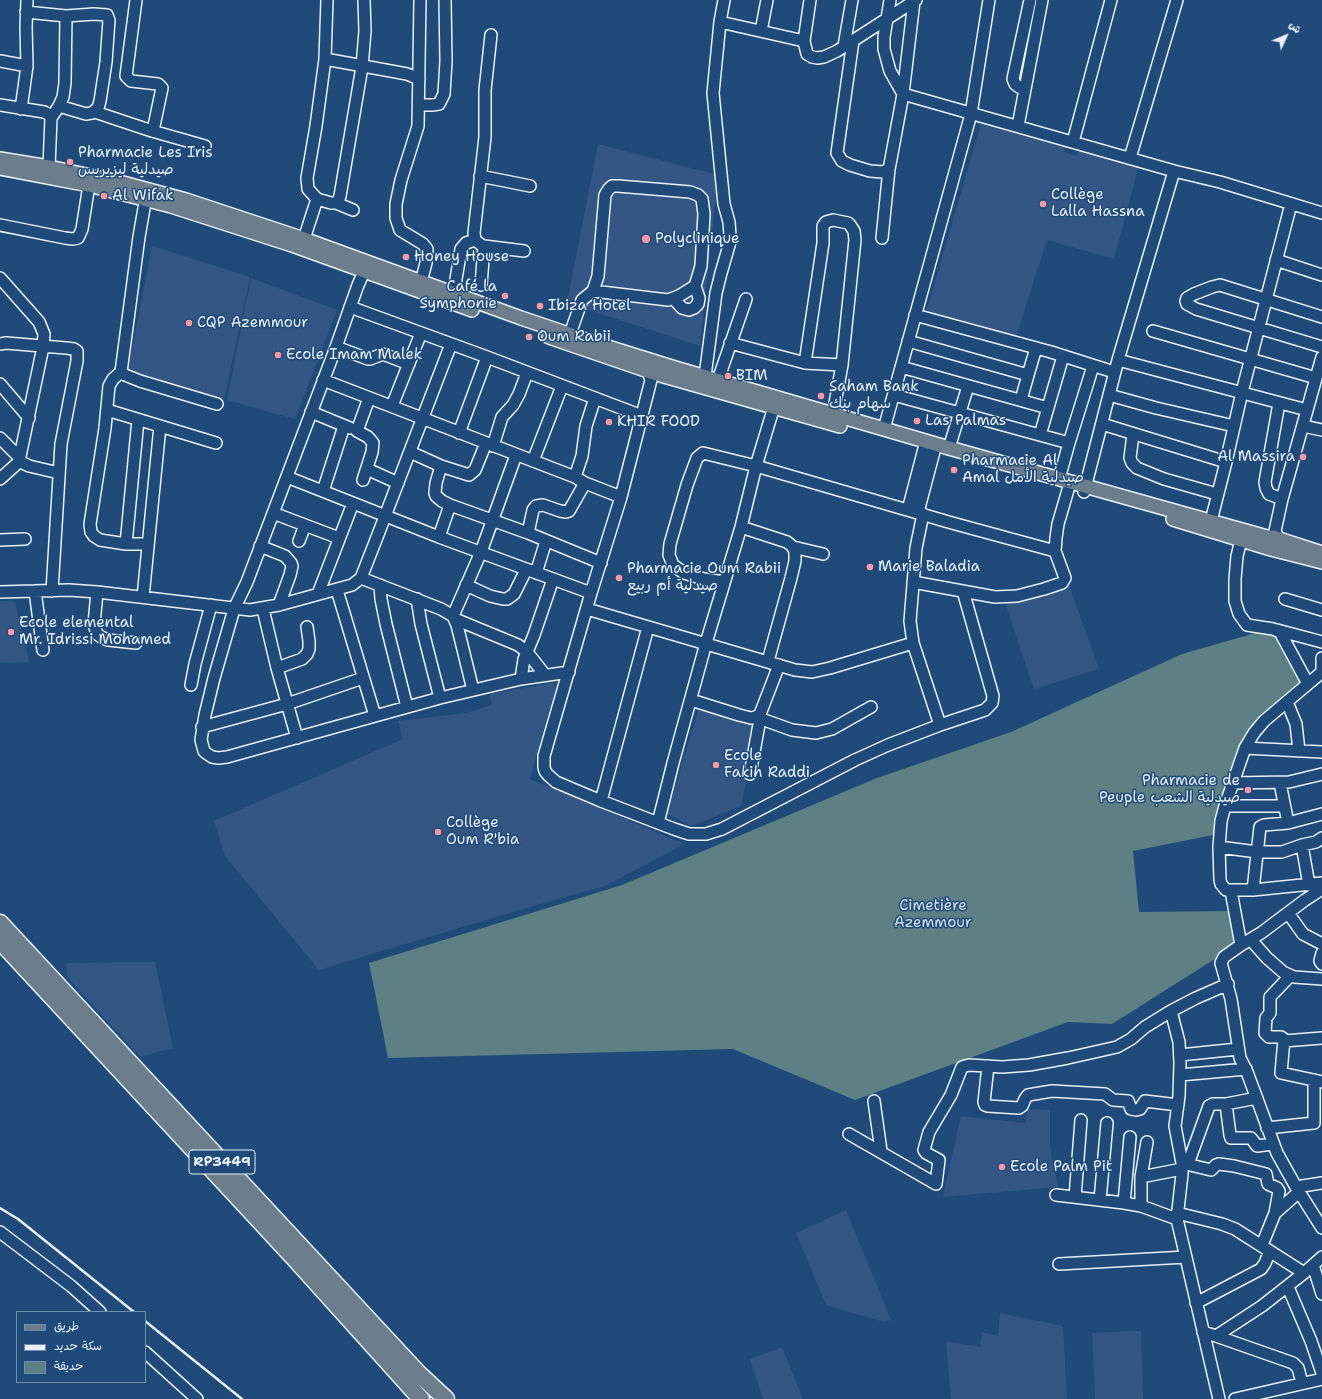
<!DOCTYPE html>
<html>
<head>
<meta charset="utf-8">
<style>
  body { margin:0 }
  #map { position:relative; width:1322px; height:1399px; overflow:hidden; background:#1f4a7a; font-family:"Shantell Sans","Playpen Sans Arabic",sans-serif }
  canvas { display:block }
  .legend { position:absolute; left:16px; top:1311px; width:130px; height:72px; box-sizing:border-box; background:#1f4a7a; border:1px solid #6f8dac; margin:0; padding:5px 7px; list-style:none; font-size:12px; color:#e8f1f8 }
  .legend li { display:flex; align-items:center; gap:8px; height:20px }
  .legend b { width:20px; border:1px solid #6f8dac }
  .north { position:absolute; left:1266px; top:16px; width:40px; height:40px; -webkit-text-stroke:3px #1f4a7a; paint-order:stroke; rotate:46deg; font-size:11px; font-weight:700; line-height:16px; text-align:center; color:#e8f1f8 }
  .north::after { content:''; display:block; margin:auto; width:14px; height:18px; background:#e8f1f8; clip-path:polygon(50% 0,100% 100%,50% 72%,0 100%) }
</style>
</head>
<body>
<div id="map">
<canvas width="1322" height="1399"></canvas>
<ul class="legend">
<li><b style="height:5px;background:#6c7d8b"></b>طريق</li>
<li><b style="height:5px;background:#e8f1f8"></b>سكة حديد</li>
<li><b style="height:11px;background:#5c8084"></b>حديقة</li>
</ul>
<div class="north">ش</div>
</div>
<script>
const g = document.querySelector('canvas').getContext('2d');
g.lineJoin = 'round';
function fill(path, color) { g.fillStyle = color; g.fill(path, 'evenodd'); }
const toPath = rows => new Path2D(rows.map(r => 'M' + r).join(''));
function stroke(path, color, width, dash) { g.strokeStyle = color; g.lineWidth = width; g.lineCap = dash ? 'butt' : 'round'; g.setLineDash(dash || []); g.stroke(path); }
function drawText(font, color, halo, rows, align = 'center') {
  g.font = font + ' "Shantell Sans","Playpen Sans Arabic",sans-serif'; g.lineWidth = 3; g.setLineDash([]); g.textBaseline = 'middle'; g.strokeStyle = halo; g.fillStyle = color; for (const [text, x, y, turn = 0] of rows) {
    g.save(); g.translate(x, y); g.rotate((+turn || 0) * Math.PI / 180); g.textAlign = isNaN(turn) ? turn : align; if (halo) g.strokeText(text, 0, 0); g.fillText(text, 0, 0); g.restore();
  }
}
fill(toPath([
  [981,124,1066,147,1064,152,1075,156,1079,150,1138,168,1114,259,1047,240,1016,337,926,313],
  [598,144,718,175,700,346,567,303],
  [152,246,250,277,224,400,128,370],
  [251,278,337,310,295,419,227,400],
  [1069,585,1099,669,1034,689,1004,600],
  [0,601,15,602,29,662,0,663],
  [557,682,530,779,685,844,605,886,516,911,319,970,225,856,214,821,403,739,398,721,466,713,492,705,490,694],
  [700,705,758,724,741,806,692,826,667,814],
  [155,962,173,1048,140,1057,67,977,66,963],
  [1028,1109,1050,1110,1050,1148,1058,1187,943,1197,961,1116,1025,1123],
  [846,1210,891,1320,884,1322,826,1305,796,1233],
  [1000,1313,1063,1326,1067,1399,951,1399,946,1341,980,1347,982,1332,998,1336],
  [1141,1331,1143,1399,1095,1399,1092,1333],
  [782,1347,803,1399,763,1399,750,1359]
]), '#345685');
fill(toPath([
  [1266,630,1277,633,1304,687,1260,722,1218,834,1133,851,1139,912,1235,911,1237,945,1112,1024,1068,1022,855,1100,733,1049,388,1058,369,963,622,885,877,778,1011,732,1182,654]
]), '#5c8084');
const minor = toPath([
  [420,0,418,126,401,180,396,204,396,218,400,230,423,244,427,249,426,263,421,282],
  [890,0,884,37,884,49,890,71,903,94,1174,171,1220,182,1322,213],
  [26,12,66,16],
  [720,22,804,41,810,0],
  [761,31,767,0],
  [804,41,807,54,812,57,817,58,824,57,837,51,916,0],
  [853,41,837,153,842,161,850,165,870,171,883,172,889,169,891,159,903,94,914,1],
  [844,46,852,0],
  [325,59,407,74,419,79],
  [0,61,27,66],
  [1025,88,1019,87,1015,84,1013,79,1030,0],
  [0,105,44,112,52,116],
  [419,105,432,105,439,104,444,94,446,61,445,0],
  [21,109,27,66,26,27,27,0],
  [95,112,152,131,154,126,162,88,158,84,131,81,126,76,136,0],
  [1018,126,1042,0],
  [152,131,205,146],
  [1073,142,1111,0],
  [1130,158,1177,0],
  [49,167,51,118,59,106,63,97,65,83,66,16,94,14,107,15,109,20,106,62,100,101,98,108,92,113,86,114,59,106],
  [480,176,530,186],
  [147,191,139,237,121,372,113,379,109,386,105,428,90,524,91,532,94,536,100,540,126,544,148,544],
  [317,199,308,189,307,178,316,126,325,59,327,0],
  [336,203,353,210],
  [0,225,65,238,73,239,78,238,82,229,89,185],
  [882,238,889,169],
  [304,239,317,199,331,203,336,203,338,202,340,196,362,67,365,31,364,0],
  [484,246,524,251],
  [1276,260,1322,275],
  [368,263,358,285,336,347,247,582,234,609,214,678,205,715,201,740,204,751,206,753,212,757,218,758,227,757,440,698,521,679,569,672],
  [0,278,39,322,44,334,43,347,19,461,29,466,59,473],
  [481,285,484,247,475,240,474,233,485,137,485,90,491,35],
  [455,294,456,279,461,249,466,243,475,240],
  [673,298,682,308,689,310,694,308,698,304,699,298,695,286],
  [350,307,487,357,642,416],
  [915,315,1051,352,1114,372],
  [1322,317,1220,285,1212,287,1194,294,1187,298,1186,301,1187,304,1196,309,1322,347],
  [1153,331,1316,378],
  [570,334,582,300,593,291,668,300,679,296,695,286,701,266,704,214,702,199,698,195,690,192,618,186,612,186,608,190,605,195,598,276,593,291],
  [908,341,1028,375,1036,348],
  [730,343,805,363],
  [0,344,6,343,66,348,74,349,77,351,77,361,61,444,52,591],
  [336,347,368,359,370,359,383,354,409,364],
  [1118,360,1307,410],
  [649,365,648,371,651,380,621,497,591,593,544,756,544,767,545,771,548,775,556,782,601,801,674,829,689,834,706,834,722,829,855,760,888,745,940,725,985,710,992,703,993,696,963,591],
  [901,367,1048,408],
  [121,372,125,375,140,381,217,404],
  [705,376,716,293,721,273,730,242,730,236,729,222,724,204,713,93,720,22,724,0],
  [323,380,575,477,585,483,621,497],
  [718,380,746,299],
  [0,384,29,418],
  [894,395,1069,443,1093,366],
  [1109,395,1156,408,1234,426],
  [1021,400,1028,375],
  [1279,403,1265,482,1266,488,1269,494,1282,499],
  [392,406,421,333],
  [107,410,216,443],
  [311,412,350,428],
  [833,414,842,365,855,240,854,231,850,225,848,223,833,220,826,222,823,226,823,243,805,363,842,365],
  [1102,424,1226,462],
  [1303,426,1322,430],
  [884,429,971,114,989,0],
  [459,433,487,357],
  [1133,434,1130,458,1132,463,1137,468,1164,479,1217,494],
  [1040,435,1063,356],
  [0,438,20,458],
  [493,446,502,417,513,405,519,394,527,373],
  [949,448,968,386],
  [410,452,441,466,469,475,475,470,486,443],
  [533,461,562,386],
  [441,466,436,483,435,493,436,496,442,501,450,505,528,533,601,563],
  [367,469,398,483],
  [287,477,439,537,591,593],
  [575,477,582,456,586,426,595,398],
  [0,479,20,461],
  [1059,479,1069,443],
  [363,480,372,452,373,443,368,437,357,431,369,398],
  [323,491,344,426],
  [1084,492,1118,360,1174,171],
  [908,510,926,441],
  [918,512,936,444],
  [273,513,339,538],
  [923,514,916,548,910,621,913,643,940,725],
  [1211,521,1226,462,1242,392,1291,204],
  [741,527,787,542,792,546,795,551,795,561,791,578,768,661],
  [528,533,533,510,536,506,543,505,560,511,566,512,569,511,585,483],
  [439,537,450,505],
  [0,540,25,539],
  [1241,540,1237,556,1235,579,1235,601,1239,614,1247,625,1273,629,1280,632,1308,684],
  [299,541,305,525],
  [126,544,138,420],
  [1279,544,1279,540,1275,531,1282,499,1322,357],
  [260,546,285,556,291,563,292,566,290,575,279,605],
  [793,547,823,554],
  [536,573,546,541],
  [361,578,441,609,453,616,457,625,473,690],
  [724,582,704,579,684,573,673,565,669,555,670,544,687,485,697,458,703,453,756,466,952,523,1055,551],
  [913,582,995,597,1017,596,1044,589,1062,583,1065,578,1055,551,1056,538,1058,524,1070,483],
  [380,585,381,599,386,624,407,707],
  [466,585,490,596,503,599,507,599,514,594,526,570],
  [337,590,375,716],
  [35,591,43,650],
  [0,592,69,590,97,592,250,610,279,605,352,585,361,578,379,532,451,344],
  [97,592,94,624,97,634,101,637,108,640,136,643],
  [318,594,353,503],
  [143,597,160,426],
  [417,599,421,624,440,698],
  [1285,599,1322,610],
  [263,609,277,668,297,738],
  [587,609,795,670,804,671,812,672,830,668,913,643],
  [453,616,481,552,516,455],
  [455,619,518,645,527,652,545,675],
  [1277,630,1322,642],
  [1322,658,1322,673],
  [277,668,302,659,307,654,309,649,309,641,307,627],
  [1322,672,1264,721,1254,733,1245,748,1225,806,1221,821,1219,847,1220,880,1221,884,1226,890,1253,890,1322,883],
  [521,679,524,659,534,635,553,579],
  [191,685,195,664,211,605],
  [691,700,739,715,751,718,756,717,760,714,762,709,779,665],
  [1287,702,1296,724,1299,751],
  [756,717,792,730,816,733,832,729,871,707],
  [202,727,287,704,363,678],
  [1245,748,1322,752],
  [750,774,760,719],
  [1233,783,1289,782,1322,774],
  [1280,783,1288,823,1322,814],
  [601,801,648,627],
  [1225,806,1284,806],
  [658,823,673,763,706,643,741,527,756,466,776,400],
  [1302,845,1309,885],
  [1219,847,1257,852,1282,852,1302,845,1316,842,1322,838],
  [1253,890,1260,827,1264,825,1288,823],
  [1231,891,1241,945,1224,957,1221,963,1231,999,1240,1058,1247,1072,1277,1153,1296,1187,1322,1228],
  [1288,913,1303,934,1322,944],
  [1251,940,1267,958,1283,972,1294,977,1322,979],
  [1241,945,1261,933,1305,900,1322,889],
  [1322,953,1320,961,1322,964],
  [1290,976,1270,997,1270,1013,1266,1018,1265,1033,1269,1037,1281,1037,1284,1039,1281,1073,1322,1082],
  [1171,1011,1179,1042,1180,1063,1179,1096,1175,1126,1182,1163,1182,1174,1177,1219],
  [1284,1041,1322,1038],
  [1180,1055,1238,1049],
  [988,1066,984,1102,985,1105,988,1106,1019,1108,1022,1106,1025,1099,1028,1095,1052,1091,1105,1094,1113,1100,1128,1101,1131,1109,1136,1110,1140,1109,1145,1101,1178,1105],
  [1180,1075,1246,1069],
  [874,1101,881,1151],
  [1226,1104,1257,1098],
  [1267,1128,1314,1123,1314,1080],
  [849,1134,936,1184,939,1160,926,1153,924,1150,929,1132,951,1095,962,1067,969,1065,1002,1067,1029,1065,1068,1058,1117,1047,1131,1039,1145,1027,1171,1011,1196,998,1228,984],
  [1182,1163,1211,1170,1216,1165,1219,1164,1234,1166,1266,1174,1268,1184,1277,1188,1279,1191,1275,1213,1262,1245],
  [1188,1164,1209,1106,1213,1104,1226,1104,1230,1135,1231,1138,1251,1138,1257,1146,1273,1144],
  [1141,1177,1182,1169],
  [1296,1187,1322,1183],
  [1056,1195,1124,1203,1141,1206,1177,1219,1219,1399],
  [1075,1197,1081,1120],
  [1100,1200,1107,1123],
  [1124,1203,1130,1137],
  [1141,1206,1141,1177,1147,1142],
  [1177,1213,1222,1224,1235,1229,1304,1273,1322,1257],
  [1275,1213,1299,1192],
  [0,1232,71,1286,100,1312],
  [1059,1264,1186,1257],
  [1313,1265,1322,1294],
  [1288,1287,1311,1341,1322,1373],
  [1196,1303,1261,1269,1265,1263,1270,1251],
  [1203,1332,1216,1336,1293,1363,1298,1368,1302,1383],
  [1216,1336,1262,1306,1304,1273],
  [145,1352,197,1399],
  [1235,1399,1322,1379]
]);
const major = toPath([
  [0,159,49,167,123,183,186,200,304,239,521,318,601,345,675,368,949,448,1267,537,1273,537,1322,553],
  [0,168,89,185,171,206,292,245,472,310],
  [549,337,657,374,840,426],
  [1173,519,1271,549,1322,562]
]);
const highway = toPath([
  [0,923,418,1373,446,1399],
  [0,941,295,1259,421,1399]
]);
stroke(minor, '#e8f1f8', 14);
stroke(major, '#e8f1f8', 16);
stroke(highway, '#e8f1f8', 19);
stroke(minor, '#1f4a7a', 11);
stroke(major, '#6c7d8b', 13);
stroke(highway, '#6c7d8b', 16);
stroke(toPath([
  [0,1208,18,1219,134,1312],
  [145,1321,242,1399]
]), '#e8f1f8', 2.5);
for (const [x, y, r, color] of [
  [70,162,4,"#ff9aa2"],
  [104,196,4,"#ff9aa2"],
  [1043,204,4,"#ff9aa2"],
  [646,239,5,"#ff9aa2"],
  [406,257,4,"#ff9aa2"],
  [505,296,4,"#ff9aa2"],
  [540,306,4,"#ff9aa2"],
  [189,323,4,"#ff9aa2"],
  [529,337,4,"#ff9aa2"],
  [278,355,4,"#ff9aa2"],
  [728,376,4,"#ff9aa2"],
  [821,396,4,"#ff9aa2"],
  [917,421,4,"#ff9aa2"],
  [609,422,4,"#ff9aa2"],
  [1303,457,4,"#ff9aa2"],
  [954,470,4,"#ff9aa2"],
  [870,567,4,"#ff9aa2"],
  [619,578,4,"#ff9aa2"],
  [11,632,4,"#ff9aa2"],
  [716,765,4,"#ff9aa2"],
  [1248,790,4,"#ff9aa2"],
  [438,832,4,"#ff9aa2"],
  [1002,1167,4,"#ff9aa2"]
]) { const dot = new Path2D(); dot.arc(x, y, r, 0, 2 * Math.PI); g.fillStyle = color; g.fill(dot); stroke(dot, '#1f4a7a', 1.5); }
for (const [x, y, w] of [
  [222,1162,66]
]) { const box = new Path2D(); box.roundRect(x - w / 2, y - 12, w, 24, 3); g.fillStyle = '#1f4a7a'; g.fill(box); stroke(box, '#e8f1f8', 1); }
drawText('bold 14px', '#e8f1f8', null, [
  ["RP3449",222,1162]
]);
drawText('15px', '#e8f1f8', '#1f4a7a', [
  ["Pharmacie Les Iris",78,153],
  ["صيدلية ليزيريس",78,170],
  ["Collège",1051,195],
  ["Lalla Hassna",1051,212],
  ["Al Wifak",112,196],
  ["Polyclinique",655,239],
  ["Honey House",414,257],
  ["Café la",497,287,"right"],
  ["Symphonie",497,304,"right"],
  ["Ibiza Hotel",548,306],
  ["CQP Azemmour",197,323],
  ["Oum Rabii",537,337],
  ["Ecole Imam Malek",286,355],
  ["BIM",736,376],
  ["Saham Bank",829,387],
  ["سهام بنك",829,404],
  ["Las Palmas",925,421],
  ["KHIR FOOD",617,422],
  ["Al Massira",1295,457,"right"],
  ["Pharmacie Al",962,461],
  ["Amal صيدلية الأمل",962,478],
  ["Marie Baladia",878,567],
  ["Pharmacie Oum Rabii",627,569],
  ["صيدلية أم ربيع",627,586],
  ["Ecole elemental",19,623],
  ["Mr. Idrissi Mohamed",19,640],
  ["Ecole",724,756],
  ["Fakih Raddi",724,773],
  ["Pharmacie de",1240,781,"right"],
  ["Peuple صيدلية الشعب",1240,798,"right"],
  ["Collège",446,823],
  ["Oum R'bia",446,840],
  ["Ecole Palm Pit",1010,1167]
], 'left');
drawText('15px', '#d3e0e7', '#1f4a7a', [
  ["Cimetière",933,906],
  ["Azemmour",933,923]
]);
</script>
</body>
</html>
